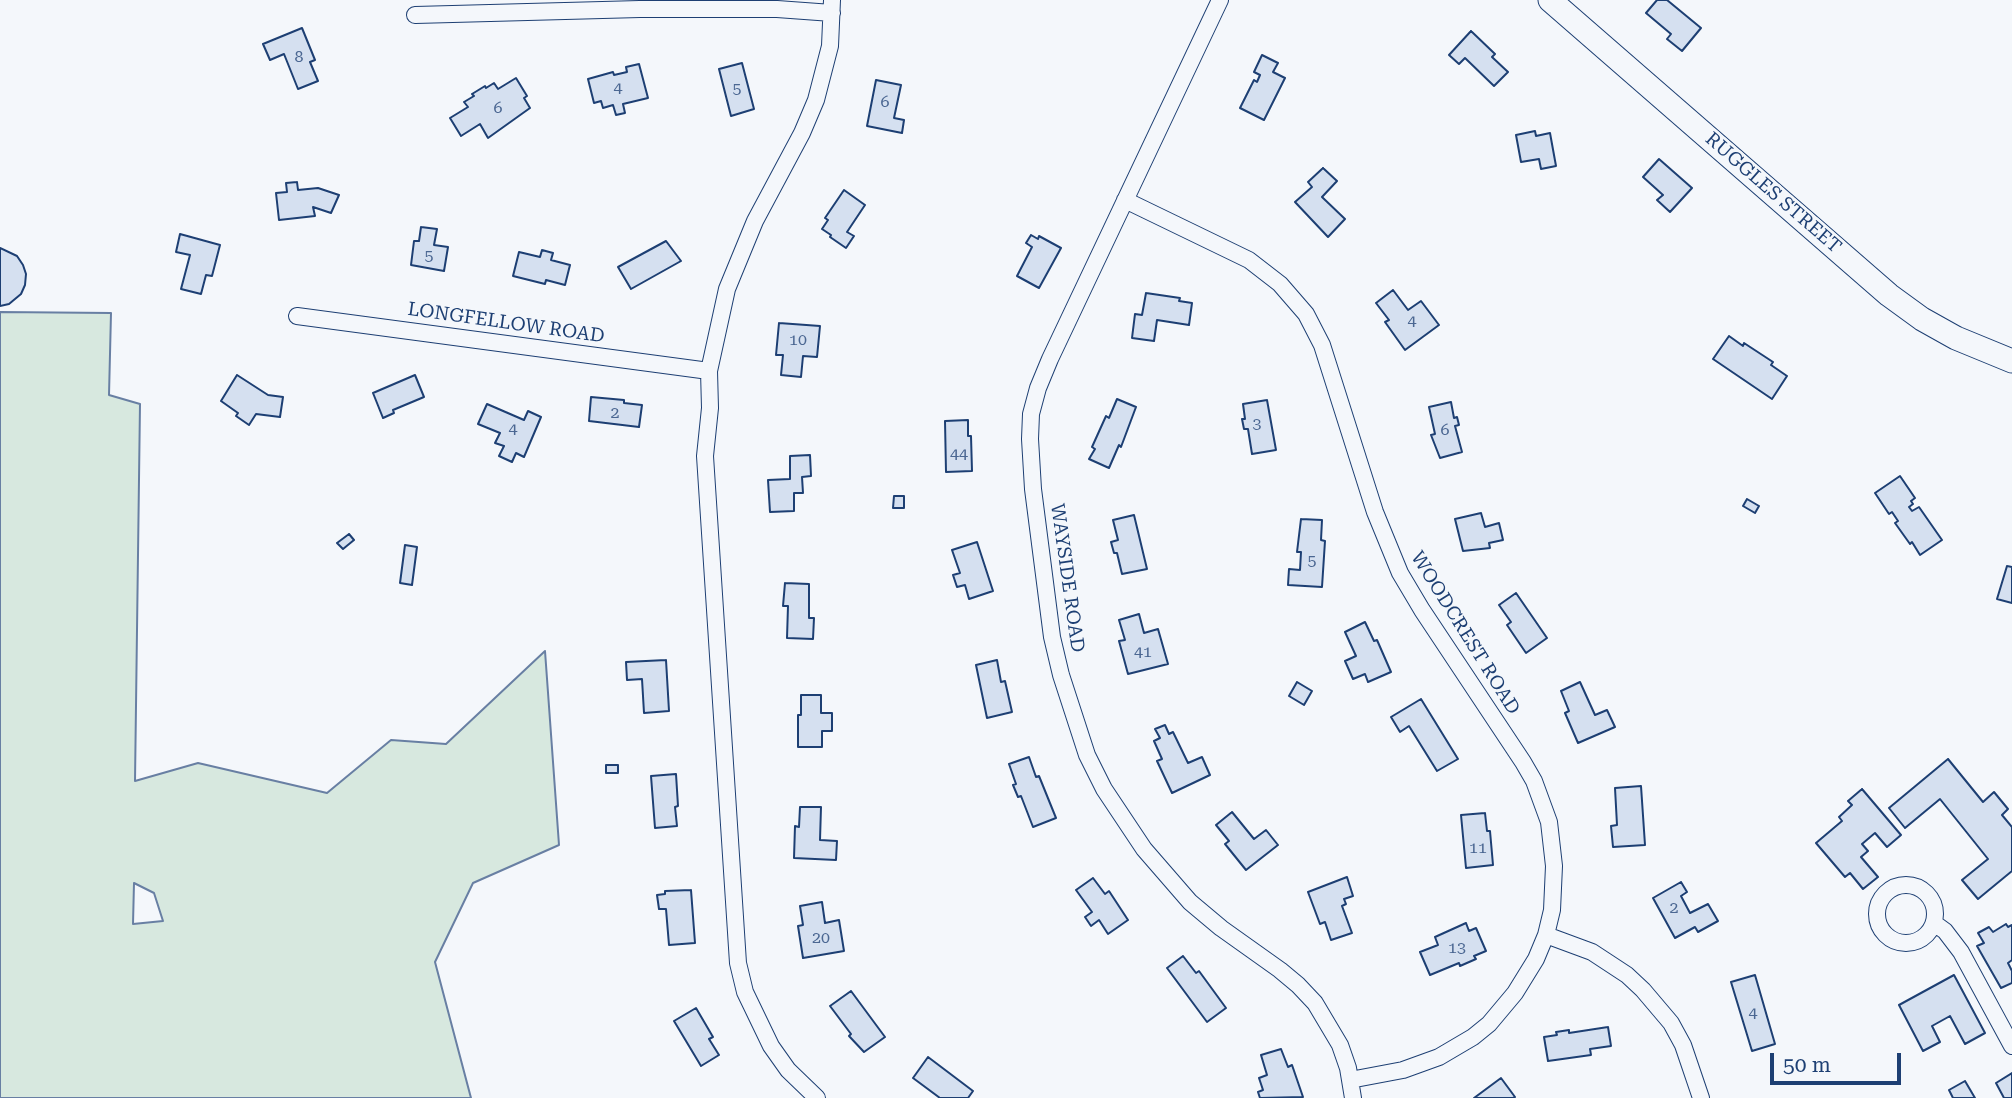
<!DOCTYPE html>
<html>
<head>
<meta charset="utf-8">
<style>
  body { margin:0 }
  #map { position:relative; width:2012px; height:1098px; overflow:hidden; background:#f4f7fb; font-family:"Roboto Serif",serif }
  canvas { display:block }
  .scale { position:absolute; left:1770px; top:1053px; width:131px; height:32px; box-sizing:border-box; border:4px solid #1d3f73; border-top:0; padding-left:9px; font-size:21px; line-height:24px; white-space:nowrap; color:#1d3f73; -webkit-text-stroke:5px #f4f7fb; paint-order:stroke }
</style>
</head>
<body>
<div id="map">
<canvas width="2012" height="1098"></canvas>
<div class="scale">50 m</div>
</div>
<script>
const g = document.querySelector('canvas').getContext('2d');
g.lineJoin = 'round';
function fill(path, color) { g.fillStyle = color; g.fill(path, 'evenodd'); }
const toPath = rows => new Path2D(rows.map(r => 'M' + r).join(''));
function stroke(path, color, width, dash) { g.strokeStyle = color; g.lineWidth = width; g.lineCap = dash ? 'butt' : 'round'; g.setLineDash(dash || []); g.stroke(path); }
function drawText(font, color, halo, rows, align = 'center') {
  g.font = font + ' "Roboto Serif",serif'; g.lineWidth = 5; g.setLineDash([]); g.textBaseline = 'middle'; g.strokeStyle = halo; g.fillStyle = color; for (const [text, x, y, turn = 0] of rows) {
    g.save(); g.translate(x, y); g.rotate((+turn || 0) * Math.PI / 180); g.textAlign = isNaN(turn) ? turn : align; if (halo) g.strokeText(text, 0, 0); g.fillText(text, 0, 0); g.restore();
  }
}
const green = toPath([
  [0,312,111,313,109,395,140,404,135,781,198,763,327,793,391,740,446,744,545,651,559,845,473,883,435,962,471,1098,0,1098,0,312],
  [134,883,154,893,163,921,133,924,134,883]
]);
fill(green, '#d7e8df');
stroke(green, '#687fa3', 2);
const building = toPath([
  [1657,0,1667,0,1701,28,1682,51,1667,39,1671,34,1646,13,1657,0],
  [302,28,315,60,310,62,318,81,298,89,284,54,270,60,263,44,302,28],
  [1471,31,1495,54,1492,57,1508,72,1494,86,1465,58,1459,64,1449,55,1471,31],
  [1262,55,1278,63,1273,72,1285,78,1264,120,1240,108,1254,80,1257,82,1260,75,1254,72,1262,55],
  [742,63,754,109,731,116,719,69,742,63],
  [639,64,648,98,623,104,625,113,616,115,613,105,603,108,601,101,594,103,588,79,613,72,614,75,627,72,626,67,639,64],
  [516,78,527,96,524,98,530,108,488,138,480,124,461,136,450,118,468,107,464,102,474,96,472,94,485,86,486,88,494,83,498,89,516,78],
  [876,80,901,85,894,118,904,120,902,133,867,126,876,80],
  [1535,131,1536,136,1550,133,1556,166,1541,169,1539,159,1521,162,1516,135,1535,131],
  [1659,159,1692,188,1670,212,1657,200,1663,195,1643,177,1659,159],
  [1323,168,1337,181,1322,197,1345,219,1328,237,1295,202,1312,187,1308,182,1323,168],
  [297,182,298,190,318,188,339,195,331,213,313,207,315,216,279,220,276,193,287,192,286,183,297,182],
  [844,190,865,205,847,232,854,236,846,248,830,237,831,235,822,229,828,220,825,218,844,190],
  [421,227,437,229,434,245,448,247,444,271,411,265,414,241,419,241,421,227],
  [180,234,220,245,212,276,206,275,201,294,181,289,190,255,176,252,180,234],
  [1031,235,1038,239,1039,236,1061,248,1039,288,1017,276,1032,247,1026,243,1031,235],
  [666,241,681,261,631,289,618,267,666,241],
  [0,248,17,256,23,265,26,274,25,285,21,294,9,304,0,306,0,248],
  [542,250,553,253,551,260,570,265,565,285,546,280,545,284,513,276,519,252,540,257,542,250],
  [1393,290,1408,310,1421,301,1439,325,1405,350,1385,322,1389,320,1376,303,1393,290],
  [1146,293,1180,298,1179,301,1192,303,1189,325,1157,320,1154,341,1132,338,1135,314,1142,315,1146,293],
  [779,323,820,326,817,357,803,356,801,377,781,375,783,355,776,355,779,323],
  [1729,336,1743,346,1744,343,1773,362,1771,365,1787,376,1772,399,1713,359,1729,336],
  [237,375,268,395,283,397,280,417,256,414,249,425,236,416,238,413,221,401,237,375],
  [415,375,424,397,393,410,394,413,383,418,373,393,415,375],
  [591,397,624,400,624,403,642,405,639,427,589,421,591,397],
  [1117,399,1136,407,1121,447,1119,445,1109,468,1089,459,1095,449,1092,447,1106,416,1109,418,1117,399],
  [1267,400,1276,450,1252,454,1248,429,1244,429,1242,419,1245,419,1243,404,1267,400],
  [1451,402,1454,418,1457,417,1459,425,1455,426,1462,452,1440,458,1431,435,1435,434,1429,407,1451,402],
  [487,404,524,420,528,411,541,417,524,457,516,453,512,462,499,456,504,446,495,443,500,433,478,424,487,404],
  [968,420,968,436,971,436,972,471,946,472,945,421,968,420],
  [810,455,811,476,802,477,803,493,794,493,794,511,770,512,768,480,790,479,790,456,810,455],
  [1900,476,1915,498,1911,501,1913,504,1909,507,1912,511,1919,507,1942,540,1920,555,1912,542,1910,544,1895,523,1898,521,1892,512,1889,514,1875,493,1900,476],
  [894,496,904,496,904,508,893,508,894,496],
  [1747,499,1759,506,1755,513,1743,506,1747,499],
  [1481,513,1485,527,1499,523,1503,540,1489,543,1490,548,1463,551,1455,519,1481,513],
  [1134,515,1147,569,1122,574,1117,553,1114,553,1111,542,1118,540,1113,520,1134,515],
  [1301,519,1322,520,1321,540,1325,541,1322,587,1288,585,1289,569,1300,570,1301,552,1297,552,1301,519],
  [349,534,354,540,343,549,337,543,349,534],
  [977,542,993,591,969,599,965,585,957,587,953,575,960,573,952,550,977,542],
  [405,545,417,547,412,585,400,583,405,545],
  [2007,566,2012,567,2012,603,1997,599,2007,566],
  [785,583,809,584,809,618,814,618,813,639,787,638,788,606,783,606,785,583],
  [1516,593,1547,638,1526,653,1507,625,1511,622,1499,605,1516,593],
  [1139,614,1144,633,1158,629,1168,664,1128,674,1119,641,1125,640,1119,620,1139,614],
  [1365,622,1374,641,1377,640,1391,672,1368,682,1365,674,1353,679,1345,661,1356,656,1345,632,1365,622],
  [666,660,669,711,644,713,642,679,627,680,626,662,666,660],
  [997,660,1001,682,1005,681,1012,712,987,718,976,665,997,660],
  [1297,682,1312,691,1304,705,1289,696,1297,682],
  [1580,682,1595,715,1607,710,1615,727,1578,743,1565,713,1569,711,1561,691,1580,682],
  [801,695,821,695,821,713,832,713,832,731,822,731,822,747,798,747,798,715,801,715,801,695],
  [1421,699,1458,759,1437,771,1409,726,1400,732,1391,717,1421,699],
  [1165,725,1169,734,1173,732,1188,763,1202,757,1210,775,1172,793,1157,761,1162,759,1154,741,1160,738,1155,729,1165,725],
  [1029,757,1036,777,1039,776,1056,818,1033,827,1021,796,1018,797,1013,785,1016,784,1009,764,1029,757],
  [1948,759,1983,802,1994,792,2008,809,2002,815,2012,827,2012,871,1978,899,1962,880,1988,859,1940,799,1905,828,1889,808,1948,759],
  [606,765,618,765,618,773,606,773,606,765],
  [676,774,678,806,675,807,677,826,655,828,651,776,676,774],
  [1641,786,1645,845,1613,847,1611,826,1617,825,1615,788,1641,786],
  [1862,789,1901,835,1887,847,1875,833,1862,844,1868,851,1861,857,1878,877,1863,889,1850,873,1845,877,1816,843,1842,821,1839,817,1852,805,1848,801,1862,789],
  [800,807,821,807,820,840,837,841,836,860,794,858,795,826,799,827,800,807],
  [1232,812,1254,839,1266,830,1278,845,1246,870,1225,844,1229,841,1216,825,1232,812],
  [1485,813,1487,831,1490,831,1493,865,1466,868,1461,815,1485,813],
  [1347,877,1353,896,1344,899,1346,904,1342,906,1352,933,1331,940,1325,922,1320,924,1308,892,1347,877],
  [1093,878,1105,894,1109,891,1128,920,1108,934,1099,920,1091,926,1085,917,1092,912,1076,890,1093,878],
  [1681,882,1687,892,1681,896,1690,913,1708,904,1718,921,1698,932,1695,927,1675,938,1653,898,1681,882],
  [691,890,695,943,669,945,666,909,659,909,657,895,665,894,665,891,691,890],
  [822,902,825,923,839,920,844,951,803,958,798,926,803,925,800,906,822,902],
  [1466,923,1469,931,1476,928,1486,951,1474,956,1476,959,1460,966,1459,963,1430,975,1420,952,1438,945,1435,937,1466,923],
  [2006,924,2008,927,2012,925,2012,960,2008,963,2012,971,2012,983,2001,988,1977,946,1984,943,1978,933,1989,927,1993,932,2006,924],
  [1183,956,1196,973,1199,971,1226,1008,1207,1022,1167,968,1183,956],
  [1755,975,1775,1044,1752,1051,1731,982,1755,975],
  [1954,975,1985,1033,1965,1044,1950,1016,1932,1026,1940,1042,1923,1051,1899,1005,1954,975],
  [851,991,885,1037,864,1052,849,1036,851,1034,830,1006,851,991],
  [696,1008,713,1037,709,1039,719,1055,701,1066,674,1021,696,1008],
  [1608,1027,1611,1046,1590,1049,1591,1055,1548,1061,1544,1037,1557,1035,1556,1032,1569,1030,1569,1033,1608,1027],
  [1281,1049,1288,1067,1292,1065,1303,1097,1260,1098,1258,1092,1263,1090,1259,1078,1267,1075,1261,1055,1281,1049],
  [928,1057,973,1091,968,1098,940,1098,913,1078,928,1057],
  [2012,1073,2012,1098,2004,1098,1996,1083,2012,1073],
  [1501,1078,1515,1097,1513,1098,1474,1098,1501,1078],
  [1965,1081,1975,1098,1953,1098,1949,1090,1965,1081]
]);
fill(building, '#d5e0f0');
stroke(building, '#1d3f73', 2);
const street = toPath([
  [1220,0,1050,359,1038,388,1031,414,1030,439,1033,489,1052,637,1061,675,1087,755,1104,789,1144,849,1190,902,1221,928,1280,970,1298,985,1315,1003,1340,1045,1348,1068,1353,1098],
  [415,15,640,9,777,9,832,13],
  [1125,200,1249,260,1280,284,1306,314,1322,345,1375,512,1400,573,1422,610,1523,762,1534,781,1549,822,1554,866,1552,910,1546,935,1536,959,1515,993,1489,1024,1473,1037,1439,1057,1403,1070,1350,1080],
  [297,316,709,371],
  '1877 914a29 29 0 1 1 58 0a29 29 0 1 1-58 0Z',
  [1934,923,1945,931,1961,952,2012,1046],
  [1546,935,1592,952,1627,975,1643,990,1671,1023,1683,1045,1701,1098],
  [817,1098,788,1070,771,1046,745,992,738,963,705,456,710,408,709,371,727,289,755,221,802,133,816,100,830,46,832,0]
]);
const secondary = toPath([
  [1550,0,1889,295,1922,319,1956,338,2012,361]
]);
stroke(street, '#1d3f73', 18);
stroke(secondary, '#1d3f73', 25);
stroke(street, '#f4f7fb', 16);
stroke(secondary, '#f4f7fb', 23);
drawText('16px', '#4b6792', null, [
  ["8",299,57],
  ["4",618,88],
  ["5",737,89],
  ["6",885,102],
  ["6",498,108],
  ["5",429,256],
  ["4",1412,321],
  ["10",798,340],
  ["2",615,413],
  ["3",1257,424],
  ["4",513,429],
  ["6",1445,430],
  ["44",959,454],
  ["5",1312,561],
  ["41",1143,652],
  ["11",1478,848],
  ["2",1674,908],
  ["20",821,938],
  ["13",1457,948],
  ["4",1753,1013]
]);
drawText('19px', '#1d3f73', '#f4f7fb', [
  ["RUGGLES STREET",1773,193,41],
  ["LONGFELLOW ROAD",506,323,8],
  ["WAYSIDE ROAD",1067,578,82],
  ["WOODCREST ROAD",1465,633,58]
]);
</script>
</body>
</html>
